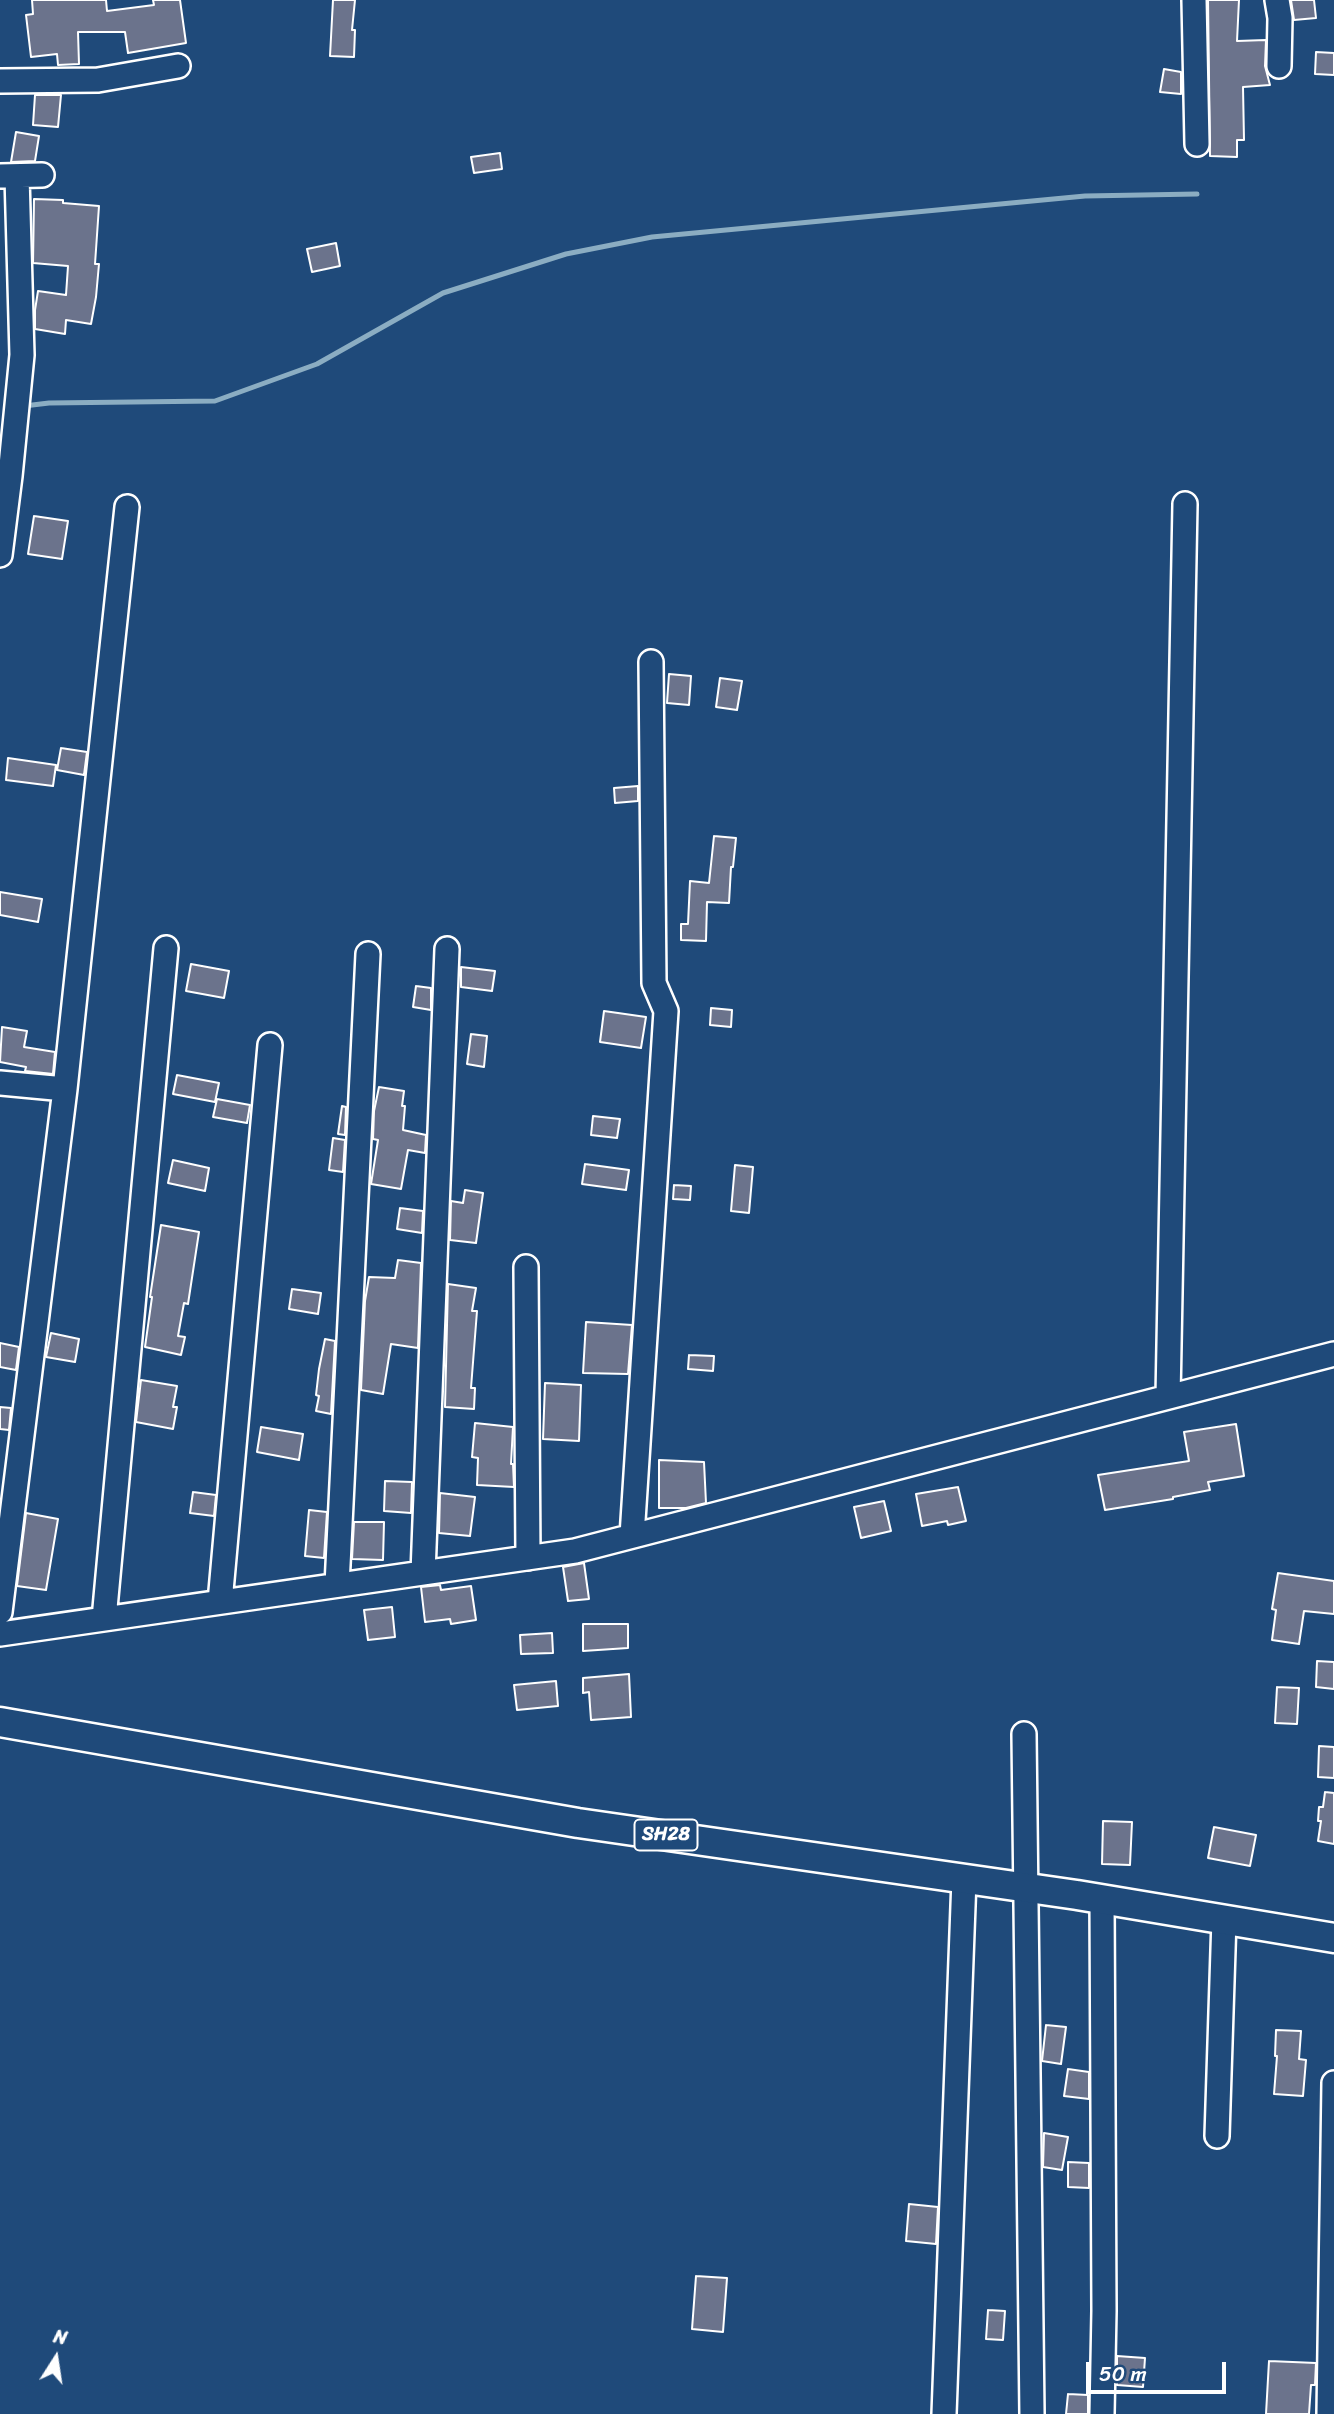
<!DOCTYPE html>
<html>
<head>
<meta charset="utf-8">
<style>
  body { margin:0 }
  #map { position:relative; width:1334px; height:2414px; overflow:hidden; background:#1f4a7a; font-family:Sriracha,sans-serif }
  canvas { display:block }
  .north { position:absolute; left:21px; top:2323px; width:70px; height:70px; -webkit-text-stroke:5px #1f4a7a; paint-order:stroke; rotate:12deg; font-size:19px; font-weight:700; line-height:28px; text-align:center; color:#fff }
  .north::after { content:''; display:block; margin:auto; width:24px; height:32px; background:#fff; clip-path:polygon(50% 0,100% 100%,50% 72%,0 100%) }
  .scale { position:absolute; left:1086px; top:2362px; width:140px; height:32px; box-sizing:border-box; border:4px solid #fff; border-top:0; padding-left:9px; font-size:21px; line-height:24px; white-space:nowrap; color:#fff; -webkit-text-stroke:5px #1f4a7a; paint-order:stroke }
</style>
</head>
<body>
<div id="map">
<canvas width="1334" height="2414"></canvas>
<div class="north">N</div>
<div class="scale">50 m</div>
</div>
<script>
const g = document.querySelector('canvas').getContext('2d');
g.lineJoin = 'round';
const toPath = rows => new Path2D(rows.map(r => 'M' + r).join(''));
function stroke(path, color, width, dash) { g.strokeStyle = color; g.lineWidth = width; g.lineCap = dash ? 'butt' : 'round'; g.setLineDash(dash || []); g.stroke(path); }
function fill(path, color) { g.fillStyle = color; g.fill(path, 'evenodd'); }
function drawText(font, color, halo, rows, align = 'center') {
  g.font = font + ' Sriracha,sans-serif'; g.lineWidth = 5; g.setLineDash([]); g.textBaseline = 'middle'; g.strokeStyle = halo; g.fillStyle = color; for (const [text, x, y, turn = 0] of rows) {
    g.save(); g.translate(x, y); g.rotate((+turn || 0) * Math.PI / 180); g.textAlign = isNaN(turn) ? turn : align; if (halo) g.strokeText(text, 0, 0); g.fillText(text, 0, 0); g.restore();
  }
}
stroke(toPath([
  [24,406,49,403,215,401,317,364,443,293,566,254,652,237,1085,196,1197,194]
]), '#8badc2', 5);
const building = toPath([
  [32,0,106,0,107,11,154,5,153,0,180,0,186,43,128,53,125,32,78,32,79,64,58,65,57,54,31,57,26,15,33,14,32,0],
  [333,0,355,0,352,30,355,30,354,57,330,56,333,0],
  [1208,0,1239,0,1237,41,1266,40,1265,66,1270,85,1243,87,1244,140,1237,140,1237,157,1210,156,1208,0],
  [1291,0,1314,0,1316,18,1294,20,1291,0],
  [1316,52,1334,53,1334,75,1315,74,1316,52],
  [1164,69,1181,72,1181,94,1160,92,1164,69],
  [35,95,61,95,58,127,33,125,35,95],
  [16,132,39,136,35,161,11,162,16,132],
  [500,153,502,169,474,173,471,157,500,153],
  [34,199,63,200,63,203,99,206,95,264,99,264,96,297,91,324,66,320,65,334,35,329,35,310,38,291,66,295,68,266,33,263,34,199],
  [336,243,340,266,312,272,307,249,336,243],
  [34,516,68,521,62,559,28,554,34,516],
  [669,674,691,676,689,705,667,703,669,674],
  [720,678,742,681,737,710,716,707,720,678],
  [61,748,87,752,84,775,57,770,61,748],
  [8,758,56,765,53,786,6,780,8,758],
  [638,786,638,801,615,803,614,788,638,786],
  [714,836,736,838,733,867,731,867,729,903,707,902,706,941,681,940,681,924,688,924,690,881,709,883,714,836],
  [0,892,42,899,38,922,0,915,0,892],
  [191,964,229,971,224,998,186,991,191,964],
  [461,967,495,971,492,991,461,987,461,967],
  [416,986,431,988,431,1010,413,1007,416,986],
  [711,1008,732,1010,731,1027,710,1025,711,1008],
  [604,1011,646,1017,641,1048,600,1042,604,1011],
  [2,1027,27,1031,24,1047,55,1052,53,1074,25,1071,26,1067,0,1062,2,1027],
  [471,1034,487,1036,484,1067,467,1064,471,1034],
  [177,1075,219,1083,215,1102,173,1094,177,1075],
  [379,1087,404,1091,402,1106,405,1106,403,1130,426,1135,425,1153,408,1150,401,1189,371,1184,378,1140,373,1139,374,1111,379,1087],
  [217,1099,250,1105,247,1123,213,1117,217,1099],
  [342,1106,346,1107,345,1135,338,1134,342,1106],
  [593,1116,620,1119,617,1138,591,1135,593,1116],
  [333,1138,345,1140,343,1172,329,1170,333,1138],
  [173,1160,209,1168,205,1191,168,1183,173,1160],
  [585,1164,629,1170,626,1190,582,1184,585,1164],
  [735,1165,753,1167,749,1213,731,1211,735,1165],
  [674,1185,691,1186,690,1200,673,1199,674,1185],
  [465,1190,483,1193,476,1243,450,1240,451,1201,463,1203,465,1190],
  [400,1208,423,1211,422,1233,397,1229,400,1208],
  [161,1225,199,1232,188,1304,184,1303,178,1336,185,1337,181,1355,145,1347,152,1297,150,1297,161,1225],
  [398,1260,421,1263,418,1348,391,1344,383,1394,361,1390,365,1301,369,1277,395,1278,398,1260],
  [448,1284,476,1288,472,1311,477,1311,471,1388,475,1388,474,1409,445,1407,448,1284],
  [292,1289,321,1293,318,1314,289,1309,292,1289],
  [586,1322,632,1325,628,1374,583,1373,586,1322],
  [51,1333,79,1339,75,1362,46,1357,51,1333],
  [325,1339,335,1341,331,1414,316,1411,319,1396,316,1395,319,1369,325,1339],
  [0,1343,19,1347,16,1370,0,1367,0,1343],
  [689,1355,714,1356,713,1371,688,1369,689,1355],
  [141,1380,177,1386,173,1407,177,1407,173,1429,136,1422,141,1380],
  [545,1383,581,1385,579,1441,543,1439,545,1383],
  [0,1407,11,1408,9,1430,0,1429,0,1407],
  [475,1423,513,1427,511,1464,513,1464,514,1487,477,1485,478,1458,472,1457,475,1423],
  [1236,1424,1244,1476,1208,1482,1210,1490,1173,1497,1173,1499,1105,1510,1098,1475,1189,1461,1184,1432,1236,1424],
  [261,1427,303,1434,299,1460,257,1452,261,1427],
  [659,1460,704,1462,706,1503,686,1508,659,1508,659,1460],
  [385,1481,412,1482,411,1513,384,1511,385,1481],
  [958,1487,966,1521,948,1525,947,1521,922,1526,916,1494,958,1487],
  [193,1492,216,1495,214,1516,190,1513,193,1492],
  [440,1493,475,1497,470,1536,439,1533,440,1493],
  [884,1501,891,1531,861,1538,854,1507,884,1501],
  [309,1510,327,1512,324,1558,305,1556,309,1510],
  [26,1513,58,1519,46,1590,17,1586,26,1513],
  [354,1522,384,1522,383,1560,352,1559,354,1522],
  [584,1563,589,1599,568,1601,563,1567,584,1563],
  [1278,1573,1334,1581,1334,1614,1304,1611,1299,1644,1272,1640,1276,1610,1272,1609,1278,1573],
  [440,1585,441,1590,471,1586,476,1620,451,1624,450,1619,425,1622,421,1587,440,1585],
  [392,1607,395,1637,368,1640,364,1610,392,1607],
  [583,1624,628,1624,628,1648,583,1651,583,1624],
  [552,1633,553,1653,521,1654,520,1635,552,1633],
  [1317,1661,1334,1662,1334,1689,1316,1687,1317,1661],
  [629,1674,631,1717,591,1720,589,1692,583,1693,583,1678,629,1674],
  [556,1681,558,1706,517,1710,514,1685,556,1681],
  [1277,1687,1299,1688,1297,1724,1275,1723,1277,1687],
  [1319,1746,1334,1747,1334,1778,1318,1777,1319,1746],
  [1325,1792,1334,1793,1334,1844,1318,1841,1321,1821,1318,1821,1319,1807,1323,1807,1325,1792],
  [1103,1821,1132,1822,1130,1865,1102,1864,1103,1821],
  [1214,1827,1256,1835,1250,1866,1208,1858,1214,1827],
  [1046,2025,1066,2027,1061,2064,1042,2061,1046,2025],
  [1276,2030,1301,2031,1299,2059,1306,2060,1303,2096,1274,2094,1277,2056,1275,2056,1276,2030],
  [1068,2069,1089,2072,1089,2099,1064,2096,1068,2069],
  [1044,2133,1068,2137,1062,2170,1043,2167,1044,2133],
  [1068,2162,1089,2163,1089,2188,1068,2187,1068,2162],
  [909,2204,938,2207,936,2244,906,2241,909,2204],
  [696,2276,727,2278,723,2332,692,2329,696,2276],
  [988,2310,1005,2311,1003,2340,986,2339,988,2310],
  [1117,2356,1145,2358,1143,2387,1117,2385,1117,2356],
  [1269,2361,1316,2363,1315,2385,1311,2385,1309,2414,1266,2414,1269,2361],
  [1068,2394,1088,2395,1088,2414,1066,2414,1068,2394]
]);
fill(building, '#6b738c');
stroke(building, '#fff', 2);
const minor = toPath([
  [1194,0,1197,144],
  [1277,0,1280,18,1279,66],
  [0,81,98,80,178,66],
  [0,176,42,175],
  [0,555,10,476,22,355,17,176],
  [0,1083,65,1089],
  [526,1267,528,1558],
  [1168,1397,1185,504],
  [632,1536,666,1011,654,983,651,662],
  [423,1573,447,949],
  [337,1585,368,954],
  [220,1602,270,1045],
  [0,1612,65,1089,127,507],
  [104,1619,166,948],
  [0,1634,575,1551,1334,1354],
  [1024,1734,1032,2414],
  [1102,1899,1104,2311,1102,2414],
  [1217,2136,1224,1919],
  [944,2414,964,1879],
  [1329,2414,1334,2083]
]);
const major = toPath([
  [0,1722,578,1823,1077,1895,1334,1938]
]);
stroke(minor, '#fff', 28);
stroke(major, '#fff', 33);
stroke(minor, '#1f4a7a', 23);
stroke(major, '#1f4a7a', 28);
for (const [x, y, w] of [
  [666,1835,63]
]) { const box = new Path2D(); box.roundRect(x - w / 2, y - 15.5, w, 31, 5); g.fillStyle = '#1f4a7a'; g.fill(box); stroke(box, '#fff', 2); }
drawText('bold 19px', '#fff', null, [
  ["SH28",666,1835]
]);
</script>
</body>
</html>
